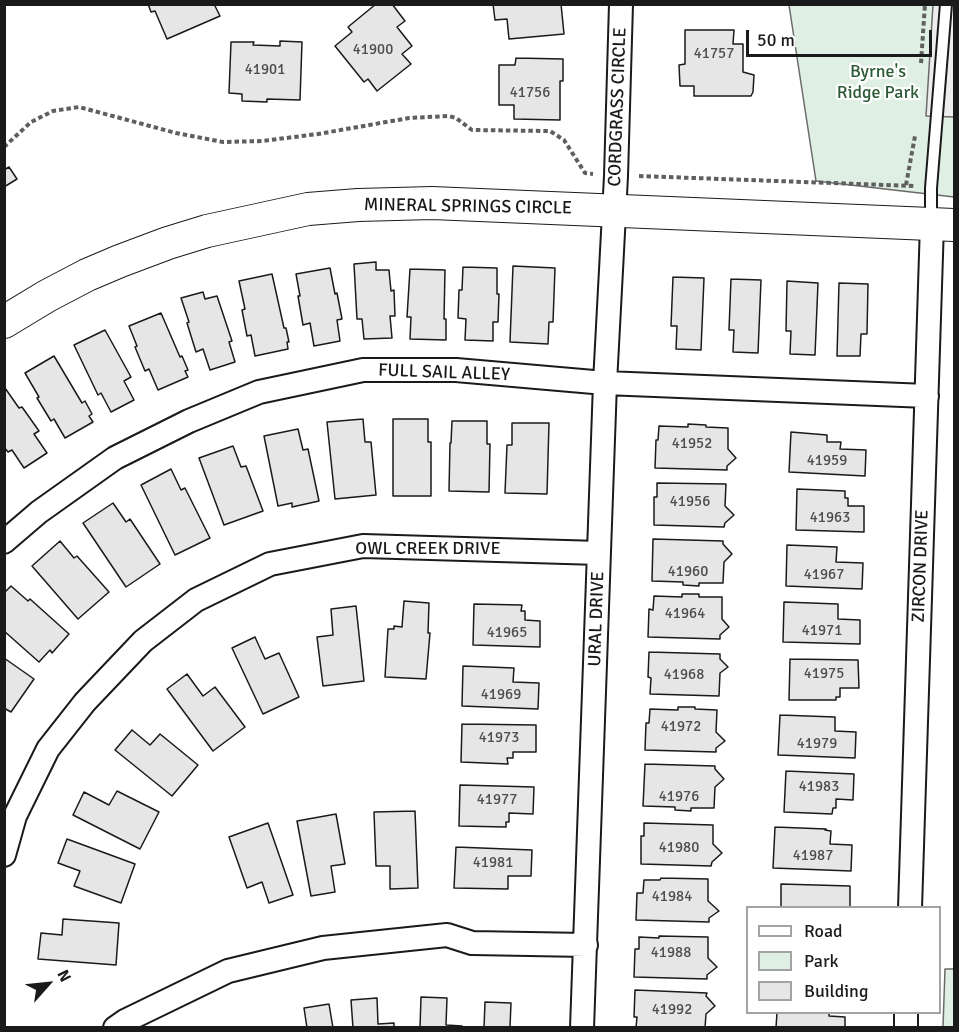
<!DOCTYPE html>
<html>
<head>
<meta charset="utf-8">
<style>
  body { margin:0 }
  #map { position:relative; width:959px; height:1032px; overflow:hidden; background:#fff; font-family:Signika,sans-serif }
  canvas { display:block }
  .frame { position:absolute; inset:0; border:6px solid #1a1a1a; pointer-events:none }
  .legend { position:absolute; left:746px; top:906px; width:195px; height:108px; box-sizing:border-box; background:#fff; border:2px solid #a3a3a3; margin:0; padding:8px 10px; list-style:none; font-size:18px; color:#1a1a1a }
  .legend li { display:flex; align-items:center; gap:12px; height:30px }
  .legend b { width:30px; border:2px solid #a3a3a3 }
  .north { position:absolute; left:18px; top:954px; width:60px; height:60px; -webkit-text-stroke:4px #fff; paint-order:stroke; rotate:63deg; font-size:16px; font-weight:700; line-height:24px; text-align:center; color:#1a1a1a }
  .north::after { content:''; display:block; margin:auto; width:21px; height:27px; background:#1a1a1a; clip-path:polygon(50% 0,100% 100%,50% 72%,0 100%) }
  .scale { position:absolute; left:746px; top:30px; width:186px; height:27px; box-sizing:border-box; border:3px solid #1a1a1a; border-top:0; padding-left:8px; font-size:18px; line-height:21px; white-space:nowrap; color:#1a1a1a; -webkit-text-stroke:4px #fff; paint-order:stroke }
</style>
</head>
<body>
<div id="map">
<canvas width="959" height="1032"></canvas>
<div class="frame"></div>
<ul class="legend">
<li><b style="height:8px;background:#fff"></b>Road</li>
<li><b style="height:16px;background:#e0efe3"></b>Park</li>
<li><b style="height:16px;background:#e6e6e6"></b>Building</li>
</ul>
<div class="north">N</div>
<div class="scale">50 m</div>
</div>
<script>
const g = document.querySelector('canvas').getContext('2d');
g.lineJoin = 'round';
function fill(path, color) { g.fillStyle = color; g.fill(path, 'evenodd'); }
const toPath = rows => new Path2D(rows.map(r => 'M' + r).join(''));
function stroke(path, color, width, dash) { g.strokeStyle = color; g.lineWidth = width; g.lineCap = dash ? 'butt' : 'round'; g.setLineDash(dash || []); g.stroke(path); }
function drawText(font, color, halo, rows, align = 'center') {
  g.font = font + ' Signika,sans-serif'; g.lineWidth = 4.5; g.setLineDash([]); g.textBaseline = 'middle'; g.strokeStyle = halo; g.fillStyle = color; for (const [text, x, y, turn = 0] of rows) {
    g.save(); g.translate(x, y); g.rotate((+turn || 0) * Math.PI / 180); g.textAlign = isNaN(turn) ? turn : align; if (halo) g.strokeText(text, 0, 0); g.fillText(text, 0, 0); g.restore();
  }
}
const green = toPath([
  [789,5,954,5,954,197,816,181,789,5],
  [945,969,954,969,954,1027,943,1027,945,969]
]);
fill(green, '#e0efe3');
stroke(green, '#6a6a6a', 1.5);
const parking = toPath([
  [933,5,954,5,954,117,926,116,933,5]
]);
fill(parking, '#ededed');
stroke(parking, '#6a6a6a', 1.5);
const building = toPath([
  [148,4,214,4,220,16,167,39,155,11,151,12,148,4],
  [376,4,392,4,405,21,397,27,412,46,402,54,411,64,377,91,368,79,364,82,335,46,352,32,348,27,376,4],
  [493,4,561,4,564,34,509,39,507,19,495,20,493,4],
  [685,30,734,30,733,44,743,44,743,72,754,75,753,92,751,96,694,96,694,86,680,86,679,65,685,64,685,30],
  [280,41,302,42,300,100,267,99,267,102,242,101,242,94,229,93,231,42,254,42,253,45,280,46,280,41],
  [516,58,563,59,563,81,560,81,560,120,514,119,514,105,499,105,499,65,515,65,516,58],
  [9,167,17,179,4,187,4,170,9,167],
  [376,262,376,270,389,270,391,291,394,290,395,316,390,316,392,338,364,339,362,319,357,319,354,264,376,262],
  [513,266,555,268,553,322,549,322,548,344,510,342,513,266],
  [463,267,497,268,497,294,499,294,498,322,493,322,493,341,465,340,466,319,458,318,459,290,462,290,463,267],
  [330,268,335,294,337,293,342,319,337,320,340,341,314,346,310,323,303,325,298,296,300,296,296,274,330,268],
  [410,269,445,270,444,319,446,319,446,340,410,339,411,317,407,317,410,269],
  [272,274,284,328,286,328,289,342,287,342,288,349,255,356,251,335,247,336,242,310,245,309,239,281,272,274],
  [673,277,704,278,701,350,676,349,677,326,671,326,673,277],
  [731,279,761,280,758,353,733,352,734,330,729,330,731,279],
  [787,281,818,283,815,355,790,354,791,331,786,331,787,281],
  [839,283,868,284,867,334,861,334,860,356,837,356,839,283],
  [203,292,205,299,217,296,232,341,229,342,235,362,210,370,203,349,196,352,187,323,189,322,181,298,203,292],
  [161,313,180,357,182,356,188,370,185,371,188,377,158,390,149,369,145,371,135,347,137,346,129,326,161,313],
  [105,330,131,377,124,381,134,400,111,412,101,393,98,395,74,345,105,330],
  [54,356,82,403,85,401,92,414,89,416,93,422,65,438,54,419,51,421,37,398,39,397,25,373,54,356],
  [5,388,19,408,22,407,39,431,34,434,47,453,24,468,12,450,8,452,4,447,5,388],
  [363,419,365,442,371,442,376,495,335,499,327,422,363,419],
  [393,419,428,419,428,442,431,442,431,496,393,496,393,419],
  [452,421,487,421,487,444,490,444,489,492,449,491,450,443,451,443,452,421],
  [512,423,549,423,547,494,505,493,507,445,512,445,512,423],
  [688,424,706,425,706,427,728,428,728,449,736,458,727,466,727,470,655,468,656,440,658,440,659,426,688,427,688,424],
  [298,429,303,450,308,449,319,501,292,507,292,503,278,506,264,436,298,429],
  [791,432,827,435,827,442,841,442,840,449,866,450,865,476,789,472,791,432],
  [233,446,241,467,246,466,263,511,224,525,199,458,233,446],
  [171,469,181,490,185,488,210,538,175,555,141,485,171,469],
  [657,483,726,484,725,506,734,515,725,523,724,527,654,525,654,497,657,497,657,483],
  [797,489,845,491,845,498,848,498,848,506,864,506,864,532,796,530,797,489],
  [113,503,126,522,130,519,160,564,126,587,83,523,113,503],
  [653,539,723,541,723,544,732,554,724,562,723,583,699,583,699,586,683,585,683,582,652,581,653,539],
  [60,541,74,558,77,556,109,592,78,619,32,566,60,541],
  [787,545,837,547,836,562,863,563,862,589,786,586,787,545],
  [11,586,28,601,30,599,69,634,52,653,50,650,39,662,4,631,4,593,11,586],
  [682,594,699,594,699,597,722,597,722,619,729,627,720,635,720,639,648,637,649,609,653,610,654,596,682,597,682,594],
  [404,601,429,603,428,633,430,633,426,679,385,677,388,629,394,629,394,626,402,627,404,601],
  [784,602,838,604,838,619,860,620,860,644,783,642,784,602],
  [474,604,522,605,521,611,525,611,525,620,540,621,540,647,473,645,474,604],
  [356,606,364,681,323,686,317,637,333,635,331,609,356,606],
  [255,637,265,659,279,653,299,697,263,714,232,648,255,637],
  [649,652,720,654,720,659,728,667,720,673,719,696,650,694,651,678,648,677,649,652],
  [4,658,34,679,11,712,4,708,4,658],
  [790,659,858,660,859,688,840,688,840,697,836,697,836,700,789,700,790,659],
  [463,666,514,668,513,682,539,683,538,709,462,706,463,666],
  [187,674,203,696,215,687,245,727,213,751,167,689,187,674],
  [678,707,695,707,695,709,717,710,716,732,725,741,716,748,716,752,645,750,646,723,649,723,650,709,678,710,678,707],
  [780,715,835,717,835,731,856,732,855,758,778,755,780,715],
  [462,724,536,725,536,752,513,752,513,758,507,758,508,764,461,762,462,724],
  [132,730,150,745,160,734,198,765,172,796,115,750,132,730],
  [645,764,715,766,715,769,724,779,715,787,714,808,691,808,691,811,675,810,675,807,643,806,645,764],
  [786,771,854,774,853,800,836,799,836,808,833,808,832,814,784,812,786,771],
  [460,785,534,787,533,814,509,813,509,822,506,822,506,827,459,826,460,785],
  [117,791,159,812,140,849,73,815,84,792,109,805,117,791],
  [415,811,418,888,390,889,390,866,376,866,374,812,415,811],
  [336,814,345,864,331,866,335,892,311,896,297,821,336,814],
  [268,823,293,895,269,903,262,882,247,888,229,837,268,823],
  [644,823,713,825,713,844,722,853,712,862,711,866,641,864,641,836,644,836,644,823],
  [775,827,826,829,825,830,831,831,830,844,852,845,851,871,773,868,775,827],
  [67,839,135,864,121,903,74,886,80,871,58,863,67,839],
  [456,847,532,850,531,876,508,876,508,889,454,888,456,847],
  [661,878,708,879,708,901,719,911,709,918,709,922,636,920,637,893,643,893,644,880,660,880,661,878],
  [781,884,850,886,850,908,781,908,781,884],
  [63,919,119,923,116,965,38,959,41,933,62,935,63,919],
  [659,936,708,937,708,958,717,967,707,975,707,979,634,977,635,949,639,949,639,937,659,938,659,936],
  [635,990,707,993,706,996,715,1006,706,1014,705,1028,636,1028,637,1017,634,1017,635,990],
  [421,997,447,998,446,1025,462,1026,462,1028,420,1028,421,997],
  [377,998,378,1024,394,1023,394,1028,353,1028,351,1000,377,998],
  [485,1002,511,1003,510,1027,524,1028,484,1028,485,1002],
  [329,1004,333,1028,307,1028,304,1008,329,1004],
  [777,1012,829,1012,829,1016,845,1017,845,1028,776,1028,777,1012]
]);
fill(building, '#e6e6e6');
stroke(building, '#1a1a1a', 1.5);
const lane = toPath([
  [931,221,931,188,946,4]
]);
const street = toPath([
  [4,542,39,512,115,458,189,421,259,392,363,370,456,370,605,383,927,396],
  [4,855,15,816,48,749,85,702,143,641,196,600,270,564,363,546,599,553],
  [910,908,932,224],
  [115,1028,125,1021,228,971,323,948,447,935,472,943,586,945],
  [582,1028,605,383,616,176,621,4],
  [906,1028,906,1012]
]);
const secondary = toPath([
  [4,322,47,296,87,275,120,261,168,243,207,231,308,209,358,205,432,203,954,225]
]);
stroke(lane, '#1a1a1a', 14);
stroke(street, '#1a1a1a', 26);
stroke(secondary, '#1a1a1a', 34);
stroke(toPath([
  [921,63,925,4],
  [4,147,31,122,53,111,79,107,176,133,223,142,262,141,318,134,409,118,449,116,456,118,472,130,550,131,564,140,585,173,593,174],
  [639,176,914,186],
  [906,185,915,136]
]), '#5f5f5f', 4, [4.5, 3]);
stroke(lane, '#fff', 10);
stroke(street, '#fff', 22);
stroke(secondary, '#fff', 32);
drawText('15px', '#4d4d4d', null, [
  ["41900",373,50],
  ["41757",714,54],
  ["41901",265,70],
  ["41756",530,93],
  ["41952",692,444],
  ["41959",827,461],
  ["41956",690,502],
  ["41963",830,518],
  ["41960",688,572],
  ["41967",824,575],
  ["41964",685,614],
  ["41971",822,631],
  ["41965",507,633],
  ["41975",824,674],
  ["41968",684,675],
  ["41969",501,695],
  ["41972",681,727],
  ["41973",499,738],
  ["41979",817,744],
  ["41983",819,787],
  ["41976",679,797],
  ["41977",497,800],
  ["41980",679,848],
  ["41987",813,856],
  ["41981",493,863],
  ["41984",672,897],
  ["41988",671,953],
  ["41992",672,1010]
]);
drawText('18px', '#2b5a34', '#fff', [
  ["Byrne's",878,72],
  ["Ridge Park",878,93]
]);
drawText('18px', '#1a1a1a', '#fff', [
  ["CORDGRASS CIRCLE",618,107,-88],
  ["MINERAL SPRINGS CIRCLE",468,207,1],
  ["FULL SAIL ALLEY",444,373,2],
  ["OWL CREEK DRIVE",428,549],
  ["ZIRCON DRIVE",921,566,-88],
  ["URAL DRIVE",597,619,-88]
]);
</script>
</body>
</html>
